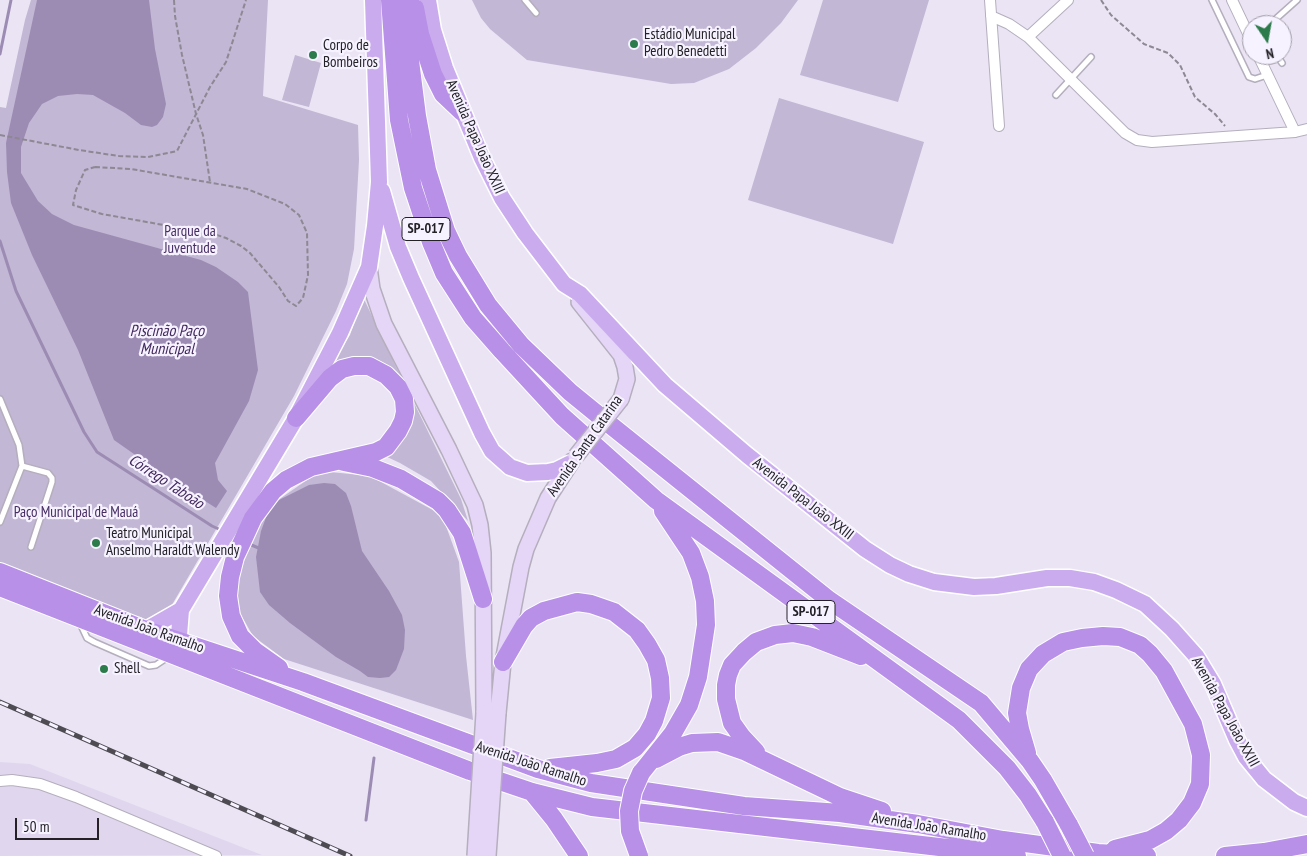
<!DOCTYPE html>
<html>
<head>
<meta charset="utf-8">
<style>
  body { margin:0 }
  #map { position:relative; width:1307px; height:856px; overflow:hidden; background:#eae4f4; font-family:"PT Sans Narrow",sans-serif }
  canvas { display:block }
  .north { position:absolute; left:1242px; top:15px; width:50px; height:50px; box-sizing:border-box; background:#f7f2ff; border:1px solid #a39ea9; border-radius:50%; rotate:168deg; font-size:14px; font-weight:700; line-height:20px; text-align:center; color:#242127 }
  .north::after { content:''; display:block; margin:auto; width:18px; height:22px; background:#2c7b4b; clip-path:polygon(50% 0,100% 100%,50% 72%,0 100%) }
  .scale { position:absolute; left:15px; top:818px; width:84px; height:22px; box-sizing:border-box; border:2px solid #242127; border-top:0; padding-left:6px; font-size:15px; line-height:18px; white-space:nowrap; color:#242127; -webkit-text-stroke:4px #f7f2ff; paint-order:stroke }
</style>
</head>
<body>
<div id="map">
<canvas width="1307" height="856"></canvas>
<div class="north">N</div>
<div class="scale">50 m</div>
</div>
<script>
const g = document.querySelector('canvas').getContext('2d');
g.lineJoin = 'round';
function fill(path, color) { g.fillStyle = color; g.fill(path, 'evenodd'); }
const toPath = rows => new Path2D(rows.map(r => 'M' + r).join(''));
function stroke(path, color, width, dash) { g.strokeStyle = color; g.lineWidth = width; g.lineCap = dash ? 'butt' : 'round'; g.setLineDash(dash || []); g.stroke(path); }
function drawText(font, color, halo, rows, align = 'center') {
  g.font = font + ' "PT Sans Narrow",sans-serif'; g.lineWidth = 4.5; g.setLineDash([]); g.textBaseline = 'middle'; g.strokeStyle = halo; g.fillStyle = color; for (const [text, x, y, turn = 0] of rows) {
    g.save(); g.translate(x, y); g.rotate((+turn || 0) * Math.PI / 180); g.textAlign = isNaN(turn) ? turn : align; if (halo) g.strokeText(text, 0, 0); g.fillText(text, 0, 0); g.restore();
  }
}
fill(toPath([
  [0,762,30,764,262,855,0,856]
]), '#e0d7ee');
fill(toPath([
  [31,0,268,0,263,96,358,125,359,160,354,249,347,284,336,311,294,396,166,615,145,621,0,563,0,107,6,108,25,20],
  [472,0,798,0,781,23,756,48,729,69,694,83,671,84,527,60,490,29,481,18],
  [823,0,929,0,898,102,800,75],
  [295,55,321,63,309,107,282,100],
  [779,98,924,142,893,244,748,200],
  [363,297,396,367,406,384,414,403,461,499,468,521,431,481,400,463,383,455,408,396,398,374,391,367,373,357,354,356,329,367,350,335],
  [320,471,370,476,442,515,459,562,466,656,473,720,284,659,253,636,240,613,236,584,246,556,268,507]
]), '#c2b7d4');
fill(toPath([
  [37,0,149,0,155,49,166,104,163,117,157,125,152,127,141,125,125,113,93,95,77,94,58,96,42,104,29,123,21,147,21,173,38,201,52,214,74,225,201,260,216,267,238,282,248,292,258,370,249,401,215,463,218,480,227,491,216,508,164,475,114,440,78,350,32,255,11,203,7,172,6,143],
  [324,483,335,484,346,493,351,506,362,551,389,591,402,615,405,630,404,649,396,670,389,677,380,678,368,677,360,671,336,657,290,623,269,605,260,592,256,557,261,531,271,504,309,485]
]), '#9c8cb4');
stroke(toPath([
  [0,54,11,0],
  [0,241,16,291,84,432,97,452,212,526,223,531],
  [249,544,261,549],
  [366,820,374,758]
]), '#9c8cb4', 3);
const service = toPath([
  [525,0,536,13],
  [1212,0,1249,77,1255,79,1267,75],
  [1269,25,1297,0],
  [1277,55,1282,63],
  [1056,95,1091,57],
  [0,399,19,445,22,466,0,522],
  [22,466,48,473,52,478,52,482,31,547],
  [80,623,87,638,94,642,149,666,156,665,168,657]
]);
const minor = toPath([
  [990,0,999,126],
  [1232,0,1252,42],
  [991,16,1009,24,1028,37,1125,133,1137,140,1152,142,1295,132,1307,129],
  [1028,37,1068,0],
  [1258,55,1295,132],
  [0,781,12,780,40,784,76,797,216,856]
]);
const secondary = toPath([
  [369,267,372,289,384,324,449,450,475,505,480,525,483,553,484,713],
  [579,302,621,355,625,367,627,379,621,399],
  [498,713,503,662,521,567,526,549,548,498,572,461]
]);
const primary = toPath([
  [428,0,433,30,445,68,482,158,502,198,525,233,564,284,580,294,665,385,747,455,865,549,890,565,909,574,934,582,974,587,996,586,1047,578,1070,578,1094,582,1116,590,1145,604,1172,629,1196,656,1213,684,1237,740,1246,757,1264,779,1294,802,1307,808],
  [382,191,398,247,411,278,482,433,492,451,510,467,527,473,548,472,557,470,569,464],
  [146,630,181,610],
  [184,652,179,635,181,610,296,418,340,333,369,267,375,226,379,182,373,0]
]);
const trunk = toPath([
  [390,0,399,120,413,188,431,242,444,273,473,318,502,351,562,416,656,500,959,720,1007,768,1028,795,1045,822],
  [407,0,408,45,417,116,427,170,446,231,458,256,488,305,521,345,570,392,608,423,829,600,981,703,1030,761,1043,780,1069,825],
  [415,8,420,34,433,74,443,94,462,112],
  [344,462,373,468,401,479,438,501,447,510,462,533,483,599],
  [0,572,146,630,303,682,538,769,591,783,744,806,840,813,918,824,1003,840,1098,853,1147,856],
  [0,587,470,771,532,792,592,807,1017,856],
  [503,662,524,626,531,618,544,611,577,602,591,604,614,612,637,630,647,644,656,660,660,678,661,698,654,721,647,734,635,748,616,759,597,763,550,768],
  [279,668,255,651,240,636,231,616,228,596,230,577,235,557,243,540,253,518,273,491,286,480,311,467,376,452,386,447,398,431,403,421,405,412,404,399,398,387,386,375,369,366,354,366,342,369,330,378,296,418],
  [756,752,742,737,732,723,726,699,726,685,728,675,732,665,744,652,756,642,775,635,793,633,812,637,861,656],
  [1027,753,1020,729,1017,713,1021,688,1029,669,1043,654,1063,642,1082,638,1103,636,1120,637,1140,645,1150,654,1164,671,1193,724,1201,755,1200,784,1192,803,1179,820,1166,831,1150,840,1115,849],
  [656,759,679,747,692,743,718,742,744,751,840,797,882,811],
  [641,773,673,733,689,705,698,677,706,625,705,601,700,577,691,553,663,511],
  [532,792,554,819,579,856],
  [1225,856,1264,852,1307,844]
]);
stroke(service, '#b4aebd', 8);
stroke(minor, '#b4aebd', 12);
stroke(secondary, '#b4aebd', 18);
stroke(primary, '#fff', 19);
stroke(trunk, '#fff', 20);
stroke(toPath([
  [174,0,175,16,182,55,196,114,203,135,210,182],
  [1101,0,1111,15,1144,44,1168,53,1180,65,1195,97,1215,114,1225,126],
  [0,135,79,150,119,156,148,157,177,151,210,87,226,62,246,0],
  [95,167,131,169,247,189,285,204,299,215,307,233,308,275,303,298,296,306,288,301,279,287,250,253,241,246,226,238,214,234,102,214,73,205,76,190,85,170,95,167]
]), '#8d8893', 2, [5, 2.5]);
stroke(service, '#fff', 5);
stroke(minor, '#fff', 10);
stroke(secondary, '#e5d5f7', 15);
stroke(primary, '#caacee', 16);
stroke(trunk, '#b890e8', 18);
const rail = toPath([
  [0,702,350,856]
]);
stroke(rail, '#4f4b53', 5);
stroke(rail, '#f7f2ff', 3, [9]);
const secondaryBridge = toPath([
  [576,456,621,399],
  [475,856,484,713],
  [488,856,498,713]
]);
const trunkBridge = toPath([
  [1045,822,1062,856],
  [1069,825,1085,856],
  [639,856,630,831,629,811,633,791,641,773]
]);
stroke(secondaryBridge, '#b4aebd', 18, []);
stroke(trunkBridge, '#fff', 20, []);
stroke(secondaryBridge, '#e5d5f7', 15);
stroke(trunkBridge, '#b890e8', 18);
for (const [x, y, r, color] of [
  [634,44,5,"#2c7b4b"],
  [313,55,5,"#2c7b4b"],
  [96,543,5,"#2c7b4b"],
  [104,669,5,"#2c7b4b"]
]) { const dot = new Path2D(); dot.arc(x, y, r, 0, 2 * Math.PI); g.fillStyle = color; g.fill(dot); stroke(dot, '#f7f2ff', 2); }
for (const [x, y, w] of [
  [426,229,48],
  [811,612,48]
]) { const box = new Path2D(); box.roundRect(x - w / 2, y - 11.5, w, 23, 4); g.fillStyle = '#f7f2ff'; g.fill(box); stroke(box, '#242127', 1); }
drawText('bold 14px', '#242127', null, [
  ["SP-017",426,229],
  ["SP-017",811,612]
]);
drawText('15px', '#242127', '#f7f2ff', [
  ["Estádio Municipal",644,35],
  ["Pedro Benedetti",644,52],
  ["Corpo de",323,46],
  ["Bombeiros",323,63],
  ["Teatro Municipal",106,534],
  ["Anselmo Haraldt Walendy",106,551],
  ["Shell",114,669]
], 'left');
drawText('15px', '#242127', '#f7f2ff', [
  ["Avenida Papa João XXIII",475,137,66],
  ["Avenida Santa Catarina",585,446,-55],
  ["Avenida Papa João XXIII",803,499,38],
  ["Avenida João Ramalho",149,629,20],
  ["Avenida Papa João XXIII",1225,712,61],
  ["Avenida João Ramalho",531,764,18],
  ["Avenida João Ramalho",929,827,9]
]);
drawText('15px', '#452c61', '#f7f2ff', [
  ["Parque da",190,232],
  ["Juventude",190,249],
  ["Paço Municipal de Mauá",76,513]
]);
drawText('italic 16px', '#41285d', '#f7f2ff', [
  ["Piscinão Paço",167,331],
  ["Municipal",167,349],
  ["Córrego Taboão",166,482,33]
]);
</script>
</body>
</html>
